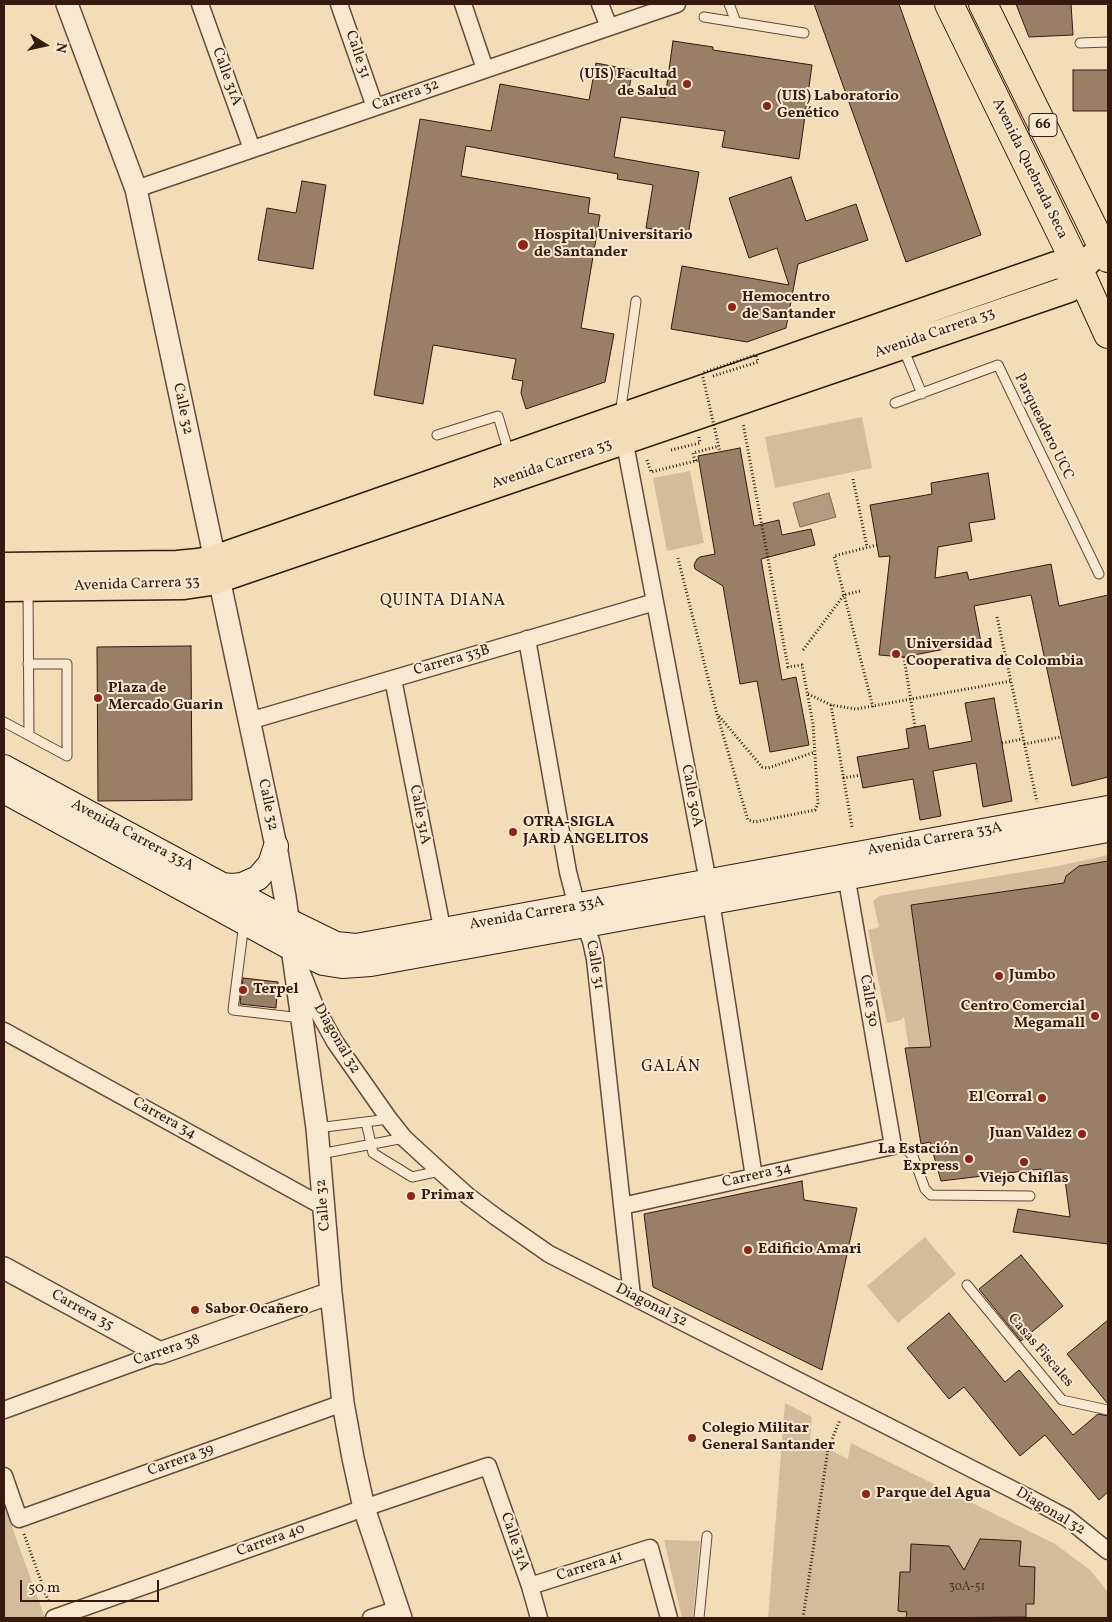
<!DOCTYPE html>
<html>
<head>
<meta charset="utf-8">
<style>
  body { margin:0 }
  #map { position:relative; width:1112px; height:1622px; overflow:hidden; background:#f3ddb7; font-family:Vollkorn,serif }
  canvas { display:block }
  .frame { position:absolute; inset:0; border:5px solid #361a0f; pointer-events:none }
  .north { position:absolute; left:20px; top:20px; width:50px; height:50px; -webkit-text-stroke:4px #f7e9d0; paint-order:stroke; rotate:100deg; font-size:14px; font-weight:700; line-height:20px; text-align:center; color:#361a0f }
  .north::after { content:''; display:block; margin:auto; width:18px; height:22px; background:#361a0f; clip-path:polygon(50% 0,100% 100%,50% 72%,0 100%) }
  .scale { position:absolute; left:20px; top:1580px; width:139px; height:22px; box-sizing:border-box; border:2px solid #361a0f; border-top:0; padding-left:6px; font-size:15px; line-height:18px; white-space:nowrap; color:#361a0f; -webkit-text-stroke:4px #f7e9d0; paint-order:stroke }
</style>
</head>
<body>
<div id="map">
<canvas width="1112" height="1622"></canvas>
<div class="frame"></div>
<div class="north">N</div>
<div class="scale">50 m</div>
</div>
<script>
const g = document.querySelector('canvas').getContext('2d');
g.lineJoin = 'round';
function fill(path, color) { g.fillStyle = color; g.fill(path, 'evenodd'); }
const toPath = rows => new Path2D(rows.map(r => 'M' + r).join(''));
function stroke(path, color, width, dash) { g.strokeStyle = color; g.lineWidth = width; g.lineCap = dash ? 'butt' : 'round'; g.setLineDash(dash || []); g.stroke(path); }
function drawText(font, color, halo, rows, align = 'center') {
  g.font = font + ' Vollkorn,serif'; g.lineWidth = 4; g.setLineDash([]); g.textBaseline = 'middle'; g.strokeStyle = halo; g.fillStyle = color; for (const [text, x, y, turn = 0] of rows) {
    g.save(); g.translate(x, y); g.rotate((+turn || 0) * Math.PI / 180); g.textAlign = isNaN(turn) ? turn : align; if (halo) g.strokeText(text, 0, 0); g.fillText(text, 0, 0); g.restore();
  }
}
fill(toPath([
  [862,417,872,468,775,488,765,437],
  [690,471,704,543,667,551,653,478],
  [1108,855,1108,861,1079,866,1066,876,1064,883,911,905,931,1047,909,1050,904,1017,901,1020,887,1023,868,930,879,927,873,901,879,896,1058,866],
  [925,1237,956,1274,898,1323,867,1286],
  [785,1403,812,1417,810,1440,848,1459,851,1443,1055,1544,1090,1570,1108,1592,1108,1618,768,1618],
  [4,1505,45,1618,4,1618],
  [664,1540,700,1541,693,1618,682,1618]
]), '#d3bc9a');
const water = toPath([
  [829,493,836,517,800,527,793,503,829,493]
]);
fill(water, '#b39b7e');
stroke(water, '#816752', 1);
const building = toPath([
  [814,4,899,4,981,235,906,262,814,4],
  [1016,4,1071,4,1073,35,1029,37,1016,4],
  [673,41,713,47,713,50,812,65,799,159,722,147,725,131,621,117,614,157,699,172,688,235,646,228,653,185,617,179,618,174,466,146,461,176,590,198,588,213,600,215,581,328,614,334,605,382,526,409,521,393,523,381,512,379,516,359,433,345,423,404,374,395,420,119,491,131,500,84,589,100,596,63,632,70,629,91,665,98,673,41],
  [1073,70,1108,70,1108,111,1073,111,1073,70],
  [791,177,806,221,856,204,868,240,798,264,786,328,747,342,671,329,682,266,789,285,777,248,749,258,729,198,791,177],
  [302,181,326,185,313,269,258,260,267,208,296,213,302,181],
  [740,448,754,526,779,520,782,535,811,529,815,545,761,559,782,680,796,677,809,745,770,752,757,681,740,684,723,586,695,569,694,565,697,559,700,557,715,554,698,456,740,448],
  [988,473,995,519,969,523,972,541,938,547,935,578,967,572,969,580,1051,564,1059,606,1108,595,1108,777,1072,786,1031,595,974,606,981,642,904,657,879,655,890,556,879,557,870,505,932,494,931,483,988,473],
  [191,646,192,800,98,801,97,647,191,646],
  [994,698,1012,801,983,807,976,763,933,771,941,816,920,820,913,779,863,788,857,757,909,748,906,729,925,725,929,749,972,741,965,703,994,698],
  [1108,861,1108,1244,1013,1232,1018,1209,1070,1217,1064,1172,1041,1175,1041,1169,941,1181,930,1142,921,1144,905,1048,931,1047,911,905,1064,883,1066,876,1079,866,1108,861],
  [243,978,278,982,276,1008,240,1004,243,978],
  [802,1181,804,1200,857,1208,822,1370,653,1287,644,1214,802,1181],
  [1021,1255,1063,1306,1021,1341,979,1289,1021,1255],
  [949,1313,1005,1382,1019,1370,1073,1435,1098,1414,1108,1416,1108,1492,1099,1500,1045,1435,1020,1456,964,1387,949,1399,907,1348,949,1313],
  [1108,1320,1108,1404,1067,1354,1108,1320],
  [980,1539,1021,1541,1019,1566,1035,1567,1034,1604,1026,1604,1026,1617,906,1618,907,1612,898,1611,900,1572,910,1572,911,1544,949,1546,964,1570,980,1539]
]);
fill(building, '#987f66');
stroke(building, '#361a0f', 1);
const service = toPath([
  [729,4,736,22],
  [704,17,804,33],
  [1080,43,1108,42],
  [903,348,922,394],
  [895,403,998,365,1099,574],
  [620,415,636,301],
  [437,435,498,416,509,453],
  [28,590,29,735],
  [4,722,67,756,67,664,28,664],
  [244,923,233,1010,301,1018],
  [366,1122,373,1153,412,1177,440,1171],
  [317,1128,389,1119],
  [893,1146,905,1148,913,1156,925,1189,931,1195,1030,1196],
  [320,1154,404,1138],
  [967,1285,1062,1400,1108,1410],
  [699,1618,707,1536]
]);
const minor = toPath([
  [200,4,252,149],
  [339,4,375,107],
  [463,4,485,69],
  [600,4,609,27],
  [136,189,677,4],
  [623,433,708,882,754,1177],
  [527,639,568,872,574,895,591,941,595,959,632,1296],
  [393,679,444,938],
  [249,721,655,602],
  [300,968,315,1006,335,1042,389,1119,404,1138,440,1171,468,1196,496,1217,549,1254,1033,1500,1067,1518,1108,1551],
  [4,1031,324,1207],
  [622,1206,893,1146,845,869],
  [4,1410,160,1353],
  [4,1476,19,1519,343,1403],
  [530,1586,650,1548,669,1618],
  [54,1618,364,1508,488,1466,530,1586,539,1618],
  [371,1618,398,1609]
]);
const tertiary = toPath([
  [67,4,136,189,276,846,285,897,317,1128,331,1293,343,1403,353,1458,364,1508,401,1618],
  [4,1268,160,1353,331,1293]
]);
const secondary = toPath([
  [4,767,289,921,336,944,356,946,1108,808],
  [4,791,293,949,323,963,342,966,371,964,1108,830],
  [222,885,232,886,242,885,258,878,270,864,276,846]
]);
const primary = toPath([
  [4,566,177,564,198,562,214,559,1056,265,1079,270],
  [4,588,184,586,211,582,1069,289,1079,270,1103,247]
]);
const trunk = toPath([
  [949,4,1079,270,1108,334],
  [983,4,1108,258]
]);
stroke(service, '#654b39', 11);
stroke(minor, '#654b39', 19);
stroke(tertiary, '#654b39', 24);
stroke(secondary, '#361a0f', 26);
stroke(primary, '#361a0f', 29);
stroke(trunk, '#361a0f', 30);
stroke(toPath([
  [671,450,700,443,699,437],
  [647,460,651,472,699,460],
  [695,461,693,453,719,446],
  [853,479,867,547],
  [678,558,717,714,748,820,755,822,815,810,818,804,813,724,802,665,788,667,743,423],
  [997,617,1037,802],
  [803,650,844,595,860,591],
  [904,657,915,727],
  [808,694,831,705,856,709,1011,681],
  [831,705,852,827],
  [873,707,834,556,877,545],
  [719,716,762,767,768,768,815,752],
  [1002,743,1023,739],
  [1024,744,1061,737],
  [843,778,861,775],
  [24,1534,49,1603],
  [803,1618,828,1449,840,1420]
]), '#361a0f', 3, [1, 2.5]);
stroke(service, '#f7e9d0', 9);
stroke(minor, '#f7e9d0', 16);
stroke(tertiary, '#f7e9d0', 21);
stroke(secondary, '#f7e9d0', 24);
stroke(primary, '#f3ddb7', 26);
stroke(trunk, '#f3ddb7', 28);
stroke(toPath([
  [713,376,758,362,756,355,702,373,720,452]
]), '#361a0f', 3, [1, 2.5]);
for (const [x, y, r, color] of [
  [687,84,5,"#8f2418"],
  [767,106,5,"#8f2418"],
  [523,245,6,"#8f2418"],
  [732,307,5,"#8f2418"],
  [896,654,5,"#8f2418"],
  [98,698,5,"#8f2418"],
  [513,832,5,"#8f2418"],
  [999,976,5,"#8f2418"],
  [243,990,5,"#8f2418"],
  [1095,1016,5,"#8f2418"],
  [1042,1098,5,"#8f2418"],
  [1082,1134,5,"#8f2418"],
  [969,1159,5,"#8f2418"],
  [1024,1162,5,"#8f2418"],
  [411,1196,5,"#8f2418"],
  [748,1250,5,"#8f2418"],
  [195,1310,5,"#8f2418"],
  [692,1438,5,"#8f2418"],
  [866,1494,5,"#8f2418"]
]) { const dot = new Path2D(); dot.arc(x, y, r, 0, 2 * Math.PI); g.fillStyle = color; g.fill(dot); stroke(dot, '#f7e9d0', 2); }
drawText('12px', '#4e3325', null, [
  ["30A-51",967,1588]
]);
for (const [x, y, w] of [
  [1043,125,28]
]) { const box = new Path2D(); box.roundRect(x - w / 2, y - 11.5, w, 23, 4); g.fillStyle = '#f7e9d0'; g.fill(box); stroke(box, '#361a0f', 1); }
drawText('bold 14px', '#361a0f', null, [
  ["66",1043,125]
]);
drawText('15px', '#361a0f', '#f7e9d0', [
  ["Calle 31",357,55,71],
  ["Calle 31A",226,77,70],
  ["Carrera 32",406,96,-19],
  ["Avenida Quebrada Seca",1029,169,64],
  ["Avenida Carrera 33",935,334,-19],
  ["Calle 32",182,409,78],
  ["Parqueadero UCC",1043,427,64],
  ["Avenida Carrera 33",552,465,-19],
  ["Avenida Carrera 33",137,585,-2],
  ["Carrera 33B",452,661,-16],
  ["Calle 30A",691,796,79],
  ["Calle 32",267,805,78],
  ["Calle 31A",419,815,79],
  ["Avenida Carrera 33A",132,836,28],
  ["Avenida Carrera 33A",935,840,-10],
  ["Avenida Carrera 33A",537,914,-10],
  ["Calle 31",594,965,80],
  ["Calle 30",868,1001,80],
  ["Diagonal 32",336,1039,60],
  ["Carrera 34",164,1119,29],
  ["Carrera 34",757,1176,-13],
  ["Calle 32",324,1205,-95],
  ["Diagonal 32",651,1306,27],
  ["Carrera 35",82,1311,29],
  ["Carrera 38",167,1351,-19],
  ["Casas Fiscales",1040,1351,49],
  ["Carrera 39",181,1461,-20],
  ["Diagonal 32",1050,1512,31],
  ["Carrera 40",271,1541,-20],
  ["Calle 31A",514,1542,71],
  ["Carrera 41",590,1567,-18]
]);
drawText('bold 15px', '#361a0f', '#f7e9d0', [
  ["(UIS) Facultad",677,75,"right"],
  ["de Salud",677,92,"right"],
  ["(UIS) Laboratorio",777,97],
  ["Genético",777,114],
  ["Hospital Universitario",534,236],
  ["de Santander",534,253],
  ["Hemocentro",742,298],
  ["de Santander",742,315],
  ["Universidad",906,645],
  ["Cooperativa de Colombia",906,662],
  ["Plaza de",108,689],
  ["Mercado Guarin",108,706],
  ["OTRA-SIGLA",523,823],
  ["JARD ANGELITOS",523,840],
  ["Jumbo",1009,976],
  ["Terpel",253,990],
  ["Centro Comercial",1085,1007,"right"],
  ["Megamall",1085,1024,"right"],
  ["El Corral",1032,1098,"right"],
  ["Juan Valdez",1072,1134,"right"],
  ["La Estación",959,1150,"right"],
  ["Express",959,1167,"right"],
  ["Viejo Chiflas",1024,1179,"center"],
  ["Primax",421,1196],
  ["Edificio Amari",758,1250],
  ["Sabor Ocañero",205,1310],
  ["Colegio Militar",702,1429],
  ["General Santander",702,1446],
  ["Parque del Agua",876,1494]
], 'left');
g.letterSpacing = '1px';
drawText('16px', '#361a0f', '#f7e9d0', [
  ["QUINTA DIANA",443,602],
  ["GALÁN",671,1068]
]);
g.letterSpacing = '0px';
</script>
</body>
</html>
